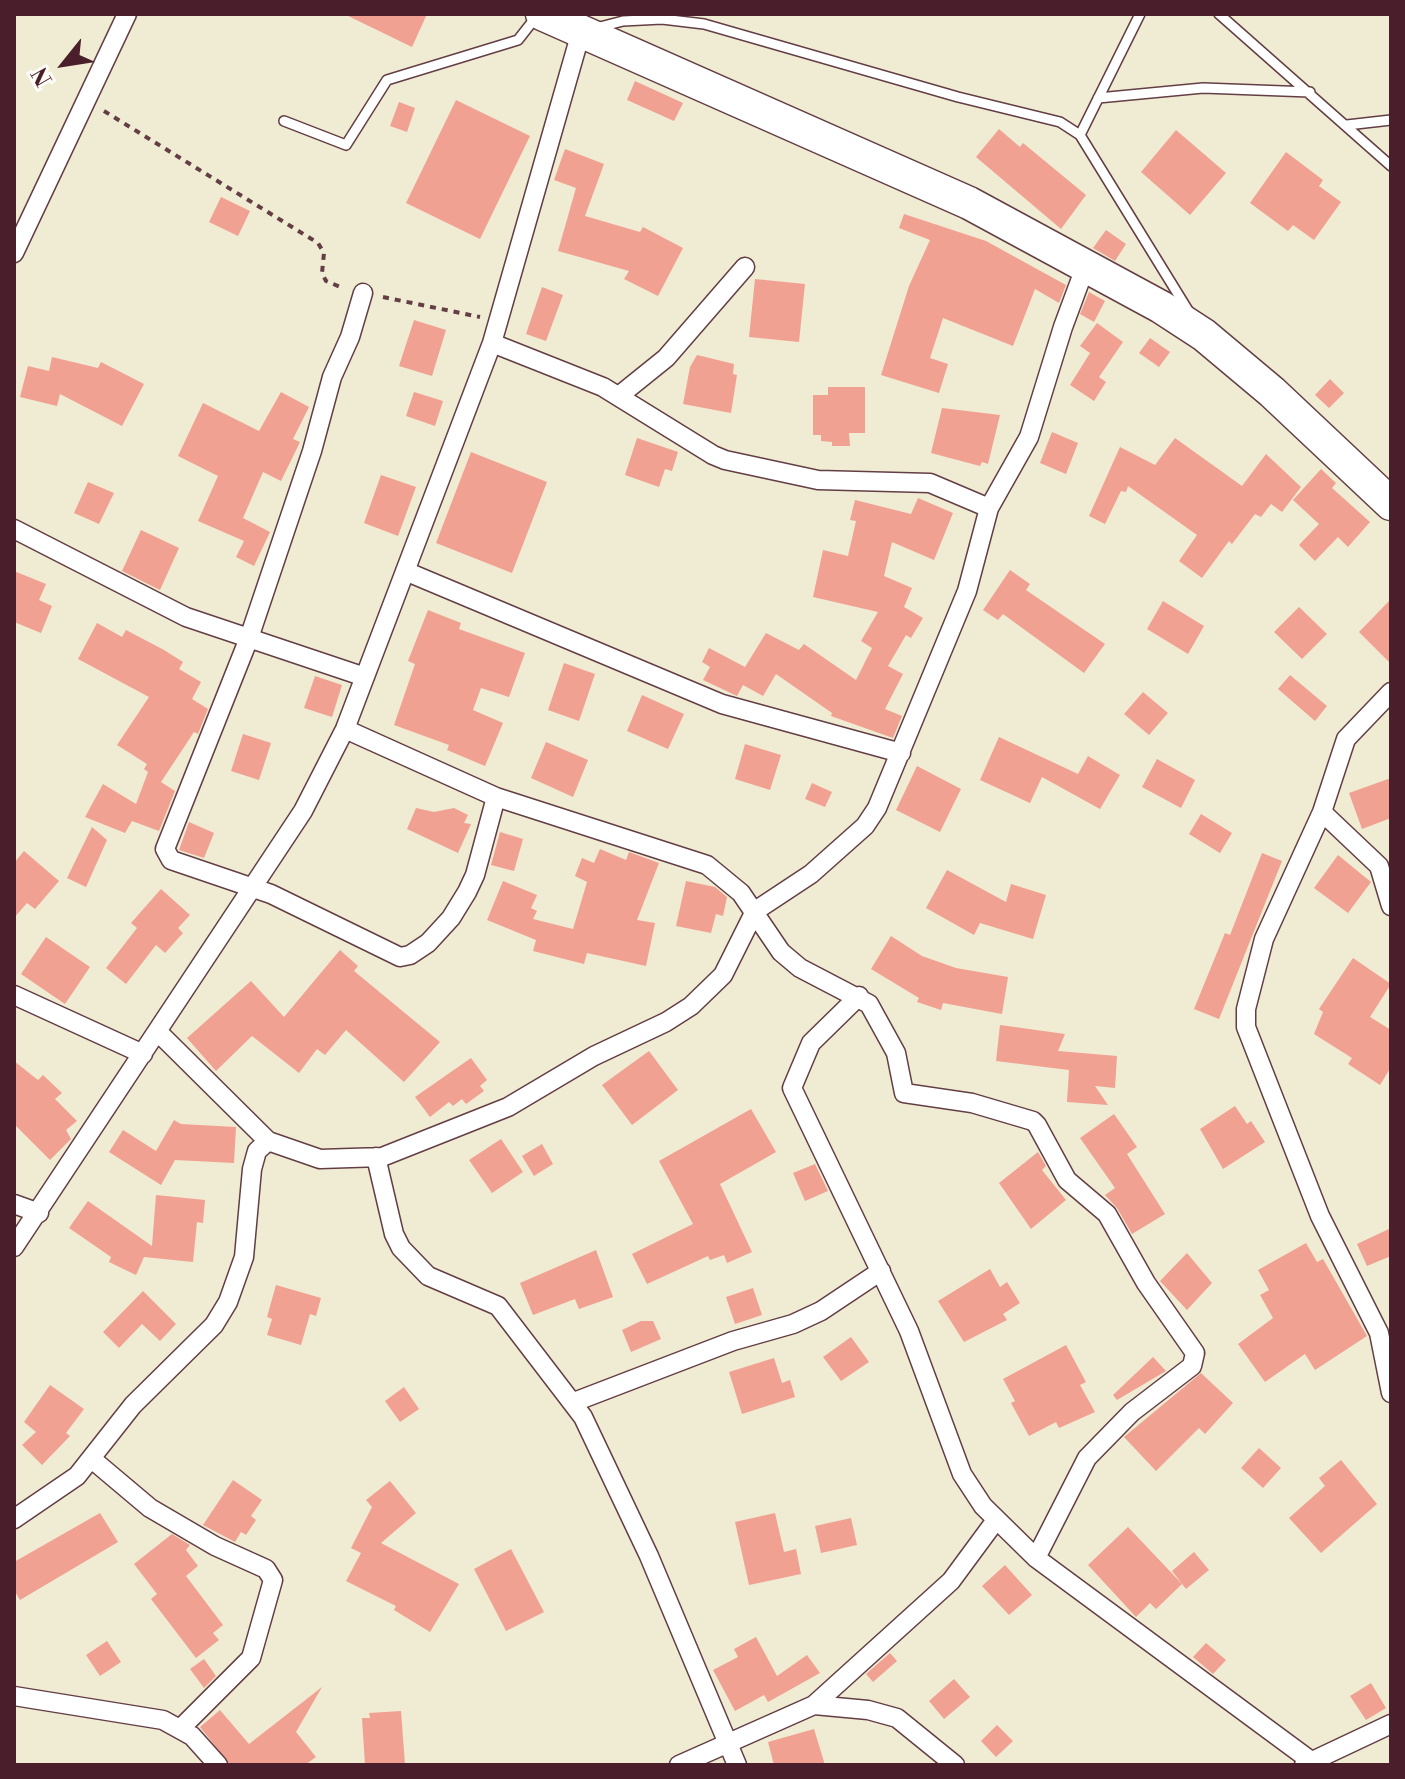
<!DOCTYPE html>
<html>
<head>
<meta charset="utf-8">
<style>
  body { margin:0 }
  #map { position:relative; width:1405px; height:1779px; overflow:hidden; background:#f0ebd3; font-family:"Libre Bodoni",serif }
  canvas { display:block }
  .frame { position:absolute; inset:0; border:16px solid #4a1f2b; pointer-events:none }
  .north { position:absolute; left:24px; top:24px; width:80px; height:80px; -webkit-text-stroke:6px #fdfcf7; paint-order:stroke; rotate:240deg; font-size:22px; font-weight:700; line-height:32px; text-align:center; color:#4a1f2b }
  .north::after { content:''; display:block; margin:auto; width:28px; height:36px; background:#4a1f2b; clip-path:polygon(50% 0,100% 100%,50% 72%,0 100%) }
</style>
</head>
<body>
<div id="map">
<canvas width="1405" height="1779"></canvas>
<div class="frame"></div>
<div class="north">N</div>
</div>
<script>
const g = document.querySelector('canvas').getContext('2d');
g.lineJoin = 'round';
function fill(path, color) { g.fillStyle = color; g.fill(path, 'evenodd'); }
const toPath = rows => new Path2D(rows.map(r => 'M' + r).join(''));
function stroke(path, color, width, dash) { g.strokeStyle = color; g.lineWidth = width; g.lineCap = dash ? 'butt' : 'round'; g.setLineDash(dash || []); g.stroke(path); }
fill(toPath([
  [344,14,427,14,412,47],
  [635,81,683,103,674,121,627,100],
  [456,100,530,136,480,239,406,203],
  [399,102,415,108,407,132,390,126],
  [999,129,1020,147,1023,143,1086,195,1061,229,976,157],
  [1176,130,1226,173,1190,215,1141,172],
  [565,149,604,164,585,216,640,232,643,227,683,248,658,296,624,279,629,271,558,251,576,188,554,180],
  [1286,152,1323,180,1319,186,1341,202,1314,240,1293,225,1288,231,1250,203],
  [221,197,250,211,238,236,209,222],
  [904,214,986,241,1066,285,1059,303,1035,289,1013,346,943,318,930,358,948,364,939,393,881,375,909,286,930,240,899,228],
  [1106,230,1126,244,1115,261,1093,248],
  [755,279,805,284,799,342,749,337],
  [542,287,563,295,546,341,526,334],
  [1089,292,1105,301,1094,322,1080,314],
  [414,320,446,330,432,376,399,366],
  [1097,323,1123,342,1099,377,1106,382,1094,401,1070,385,1090,353,1080,346],
  [1150,338,1170,352,1159,367,1139,353],
  [697,355,734,364,733,374,737,375,731,413,683,404,690,367],
  [52,357,98,368,101,362,144,384,122,426,60,394,57,406,20,397,28,366,49,371],
  [1330,379,1344,393,1329,408,1315,395],
  [828,387,865,387,865,433,849,433,850,446,832,446,832,442,821,441,821,435,813,435,813,395,828,395],
  [281,392,309,407,293,439,300,442,281,481,263,472,243,518,270,532,254,566,236,557,244,541,198,521,218,476,178,456,203,403,259,431],
  [414,392,443,401,435,426,406,416],
  [942,408,1000,415,988,464,982,462,980,466,931,453],
  [1052,432,1078,443,1066,474,1040,463],
  [637,438,678,452,672,471,665,469,659,487,625,475],
  [1175,438,1242,486,1266,454,1301,487,1282,512,1271,504,1261,517,1255,514,1232,544,1229,541,1202,578,1179,561,1197,535,1128,486,1126,492,1121,491,1105,524,1089,516,1120,447,1155,465],
  [471,452,547,482,512,573,436,543],
  [1321,469,1336,483,1332,488,1370,522,1348,547,1338,537,1315,561,1299,545,1319,524,1293,500],
  [381,475,416,487,398,536,364,523],
  [88,482,114,493,99,524,74,513],
  [918,498,953,513,934,560,892,542,884,576,912,588,904,607,923,618,911,638,906,635,888,666,903,674,885,709,902,716,893,738,831,716,832,713,776,674,763,696,743,685,737,696,703,680,710,667,702,662,709,648,745,667,766,633,799,650,804,644,856,680,872,648,861,641,878,612,813,597,823,550,848,556,856,521,850,520,855,500,911,514],
  [141,530,179,548,160,590,122,571],
  [1010,570,1030,584,1026,590,1105,644,1084,673,1003,614,998,620,983,610],
  [14,571,46,584,39,600,52,606,41,633,14,622],
  [1391,599,1391,664,1359,632],
  [1163,601,1204,626,1188,654,1147,629],
  [1299,607,1327,634,1302,659,1274,632],
  [428,610,461,623,459,629,525,653,509,697,481,688,473,710,503,723,485,766,447,750,449,745,394,725,415,664,408,661],
  [97,623,122,637,126,630,164,650,183,662,179,669,201,682,192,699,208,709,198,734,194,732,161,782,175,791,159,831,132,821,125,833,85,817,103,784,136,804,148,772,144,769,147,764,117,745,149,697,78,659],
  [564,663,595,674,579,721,548,710],
  [1290,675,1327,706,1315,721,1278,689],
  [315,676,342,685,332,717,304,708],
  [1143,692,1168,713,1149,735,1124,714],
  [642,695,684,714,668,749,627,731],
  [243,734,271,743,259,780,231,771],
  [999,737,1078,774,1088,756,1120,775,1100,809,1042,777,1030,803,980,780],
  [546,742,588,760,573,797,531,778],
  [745,744,781,755,770,790,735,779],
  [1157,759,1195,780,1181,808,1142,787],
  [917,766,961,789,940,832,896,810],
  [1391,778,1391,818,1362,829,1349,793],
  [812,783,832,792,825,807,805,799],
  [416,808,434,812,454,808,468,815,464,823,471,824,458,853,407,829],
  [1201,814,1232,833,1220,853,1189,834],
  [189,822,214,833,204,858,179,850],
  [92,827,107,840,86,887,67,878],
  [500,832,523,839,514,871,491,865],
  [600,849,626,860,629,852,659,863,637,920,655,923,646,966,587,953,584,964,533,951,536,940,487,920,503,881,537,895,531,908,537,911,533,919,573,929,587,882,575,876,582,858,594,863],
  [24,851,59,881,35,909,27,903,14,918,14,863],
  [1262,853,1282,861,1219,1019,1194,1009,1225,933,1230,935],
  [1338,855,1371,882,1348,913,1314,888],
  [947,870,1006,902,1011,884,1046,895,1033,939,980,923,974,935,926,908],
  [686,881,715,887,727,897,723,916,716,914,711,933,676,926],
  [161,889,190,915,178,928,183,933,165,953,156,945,126,984,106,968,137,928,131,923],
  [891,936,922,956,956,968,1008,977,1002,1014,943,1003,941,1010,917,1002,919,998,871,969],
  [46,937,90,967,65,1004,21,974],
  [340,950,358,966,354,971,440,1042,404,1082,346,1030,325,1055,317,1049,299,1073,252,1036,216,1071,187,1038,251,981,284,1017],
  [1353,958,1391,984,1370,1017,1391,1030,1391,1067,1380,1085,1348,1064,1352,1058,1314,1034,1323,1012,1319,1009],
  [1000,1025,1065,1034,1058,1051,1117,1056,1115,1088,1095,1086,1108,1105,1067,1102,1069,1070,996,1061],
  [649,1051,678,1090,632,1125,602,1085],
  [471,1058,487,1080,480,1086,484,1091,466,1104,462,1099,453,1106,449,1102,430,1117,415,1097],
  [14,1061,38,1080,43,1075,62,1093,55,1099,77,1121,66,1130,71,1139,50,1160,14,1124],
  [1235,1106,1247,1124,1251,1121,1265,1142,1223,1169,1200,1129],
  [751,1109,776,1152,720,1184,752,1252,727,1263,724,1255,710,1260,708,1256,647,1284,632,1254,693,1224,659,1161],
  [1114,1114,1137,1147,1127,1154,1165,1214,1132,1234,1117,1208,1105,1195,1115,1188,1080,1138],
  [174,1120,181,1124,236,1127,234,1163,175,1160,161,1185,109,1152,123,1130,156,1151],
  [501,1139,523,1172,492,1193,469,1160],
  [542,1144,553,1164,534,1176,522,1156],
  [1038,1152,1046,1166,1042,1170,1066,1200,1031,1229,999,1183],
  [815,1164,828,1191,805,1201,793,1173],
  [156,1195,205,1200,203,1223,197,1222,193,1262,144,1257,136,1275,109,1262,111,1257,69,1228,88,1201,152,1246],
  [1391,1228,1391,1256,1367,1266,1357,1244],
  [1306,1243,1317,1262,1323,1259,1367,1336,1315,1370,1305,1354,1265,1382,1238,1344,1273,1318,1260,1295,1269,1290,1258,1270],
  [596,1250,613,1297,579,1309,575,1299,533,1315,520,1283],
  [1187,1253,1212,1283,1187,1310,1160,1281],
  [990,1269,1000,1287,1007,1282,1020,1303,1003,1314,1007,1320,964,1342,938,1301],
  [276,1285,321,1298,316,1316,310,1314,301,1345,267,1335,272,1319,267,1317],
  [753,1288,762,1315,735,1324,726,1297],
  [143,1291,176,1324,160,1341,142,1324,119,1348,103,1332],
  [641,1321,653,1321,661,1339,631,1352,622,1330],
  [851,1337,869,1362,841,1381,823,1357],
  [1066,1345,1086,1382,1080,1385,1095,1412,1059,1428,1056,1422,1029,1436,1011,1403,1015,1401,1003,1379],
  [1153,1357,1166,1371,1117,1400,1113,1395],
  [774,1358,782,1383,790,1380,795,1397,742,1414,729,1372],
  [1201,1373,1233,1403,1205,1434,1199,1428,1156,1471,1124,1437],
  [50,1385,84,1409,66,1433,70,1436,42,1465,22,1445,36,1432,24,1422],
  [404,1387,419,1409,400,1422,385,1401],
  [1259,1448,1281,1468,1263,1488,1241,1468],
  [1341,1460,1377,1504,1321,1553,1289,1518,1325,1486,1319,1478],
  [233,1480,262,1500,251,1516,256,1520,246,1535,241,1532,235,1542,203,1525],
  [390,1481,416,1513,381,1543,459,1584,430,1632,394,1610,396,1606,346,1581,361,1553,351,1548,372,1507,366,1500],
  [100,1513,118,1542,20,1600,14,1590,14,1562],
  [775,1513,784,1552,796,1549,801,1574,749,1585,735,1522],
  [851,1518,857,1545,821,1553,815,1526],
  [1128,1527,1182,1584,1156,1609,1150,1603,1136,1617,1088,1565],
  [172,1534,190,1545,186,1550,198,1566,186,1576,223,1625,213,1633,219,1640,196,1658,151,1599,157,1594,134,1564],
  [511,1549,544,1612,506,1631,474,1569],
  [1194,1552,1209,1570,1186,1589,1172,1571],
  [1005,1565,1032,1595,1009,1615,982,1586],
  [756,1637,777,1676,807,1655,820,1673,768,1702,764,1695,735,1711,713,1670,738,1657,734,1649],
  [107,1641,121,1662,100,1676,86,1655],
  [1206,1643,1226,1660,1213,1674,1193,1657],
  [890,1653,897,1661,873,1682,866,1674],
  [204,1659,216,1676,204,1688,190,1669],
  [954,1679,970,1697,944,1719,929,1701],
  [1371,1683,1386,1708,1366,1720,1350,1696],
  [322,1687,296,1732,316,1757,305,1765,230,1765,200,1727,220,1710,249,1744],
  [401,1711,405,1765,365,1765,362,1718,370,1718,369,1713],
  [997,1725,1013,1741,996,1757,981,1741],
  [814,1729,825,1765,774,1765,768,1742]
]), '#f1a192');
const lane = toPath([
  [1219,14,1391,166],
  [596,28,623,21,662,19,704,24,958,97,1060,122,1080,135,1140,14],
  [1098,98,1203,88,1310,92],
  [284,121,346,145,387,80,518,40,536,17],
  [1347,125,1391,120],
  [1080,135,1189,312]
]);
const street = toPath([
  [14,253,127,14],
  [363,293,350,337,332,377,312,451,249,638,165,849,171,860,271,894,400,957,410,955,428,943,451,918,467,892,475,875,496,797],
  [492,343,603,387,713,455,725,460,818,480,930,483,989,508],
  [620,395,666,358,745,267],
  [14,529,186,617,365,677],
  [405,571,722,704,901,753],
  [1391,692,1346,739,1322,812,1264,939,1246,1009,1246,1027,1320,1216,1379,1333,1391,1393],
  [345,729,496,797,707,865,741,893,781,952,800,968,869,1004,896,1053,904,1093,972,1103,1033,1121,1037,1125,1067,1180,1107,1214,1146,1283,1195,1353,1192,1366,1132,1412,1087,1458,1036,1558],
  [1322,812,1379,866,1391,906],
  [14,995,143,1054],
  [859,996,811,1043,792,1088,909,1331,962,1474,983,1506,1036,1558,1311,1761],
  [158,1032,268,1141,320,1159,382,1157,508,1107,594,1056,666,1022,691,1006,723,975,755,911,811,874,865,826,877,808,967,591,989,508,1029,437,1063,327,1086,265],
  [376,1157,394,1234,401,1248,428,1276,498,1306,583,1417,649,1556,737,1765],
  [14,1204,39,1213],
  [14,1247,303,811,345,729,492,343,581,32],
  [574,1402,733,1341,793,1324,821,1311,881,1271],
  [93,1460,150,1508,215,1546,266,1569,273,1580,251,1658,181,1728],
  [14,1519,77,1476,133,1405,214,1325,228,1302,244,1257,252,1169,257,1151,268,1141],
  [14,1696,163,1720,192,1736,218,1765],
  [814,1705,951,1581,996,1520],
  [679,1765,814,1705,868,1710,897,1718,955,1765],
  [1304,1765,1391,1724]
]);
const highway = toPath([
  [542,14,969,203,1161,307,1204,335,1272,392,1391,504]
]);
stroke(lane, '#633e44', 12);
stroke(street, '#633e44', 21);
stroke(highway, '#633e44', 35);
stroke(toPath([
  [104,111,318,243,324,253,322,273,326,281,343,288],
  [383,297,480,317]
]), '#633e44', 4, [6, 6]);
stroke(lane, '#fff', 9);
stroke(street, '#fff', 18);
stroke(highway, '#fff', 32);
</script>
</body>
</html>
